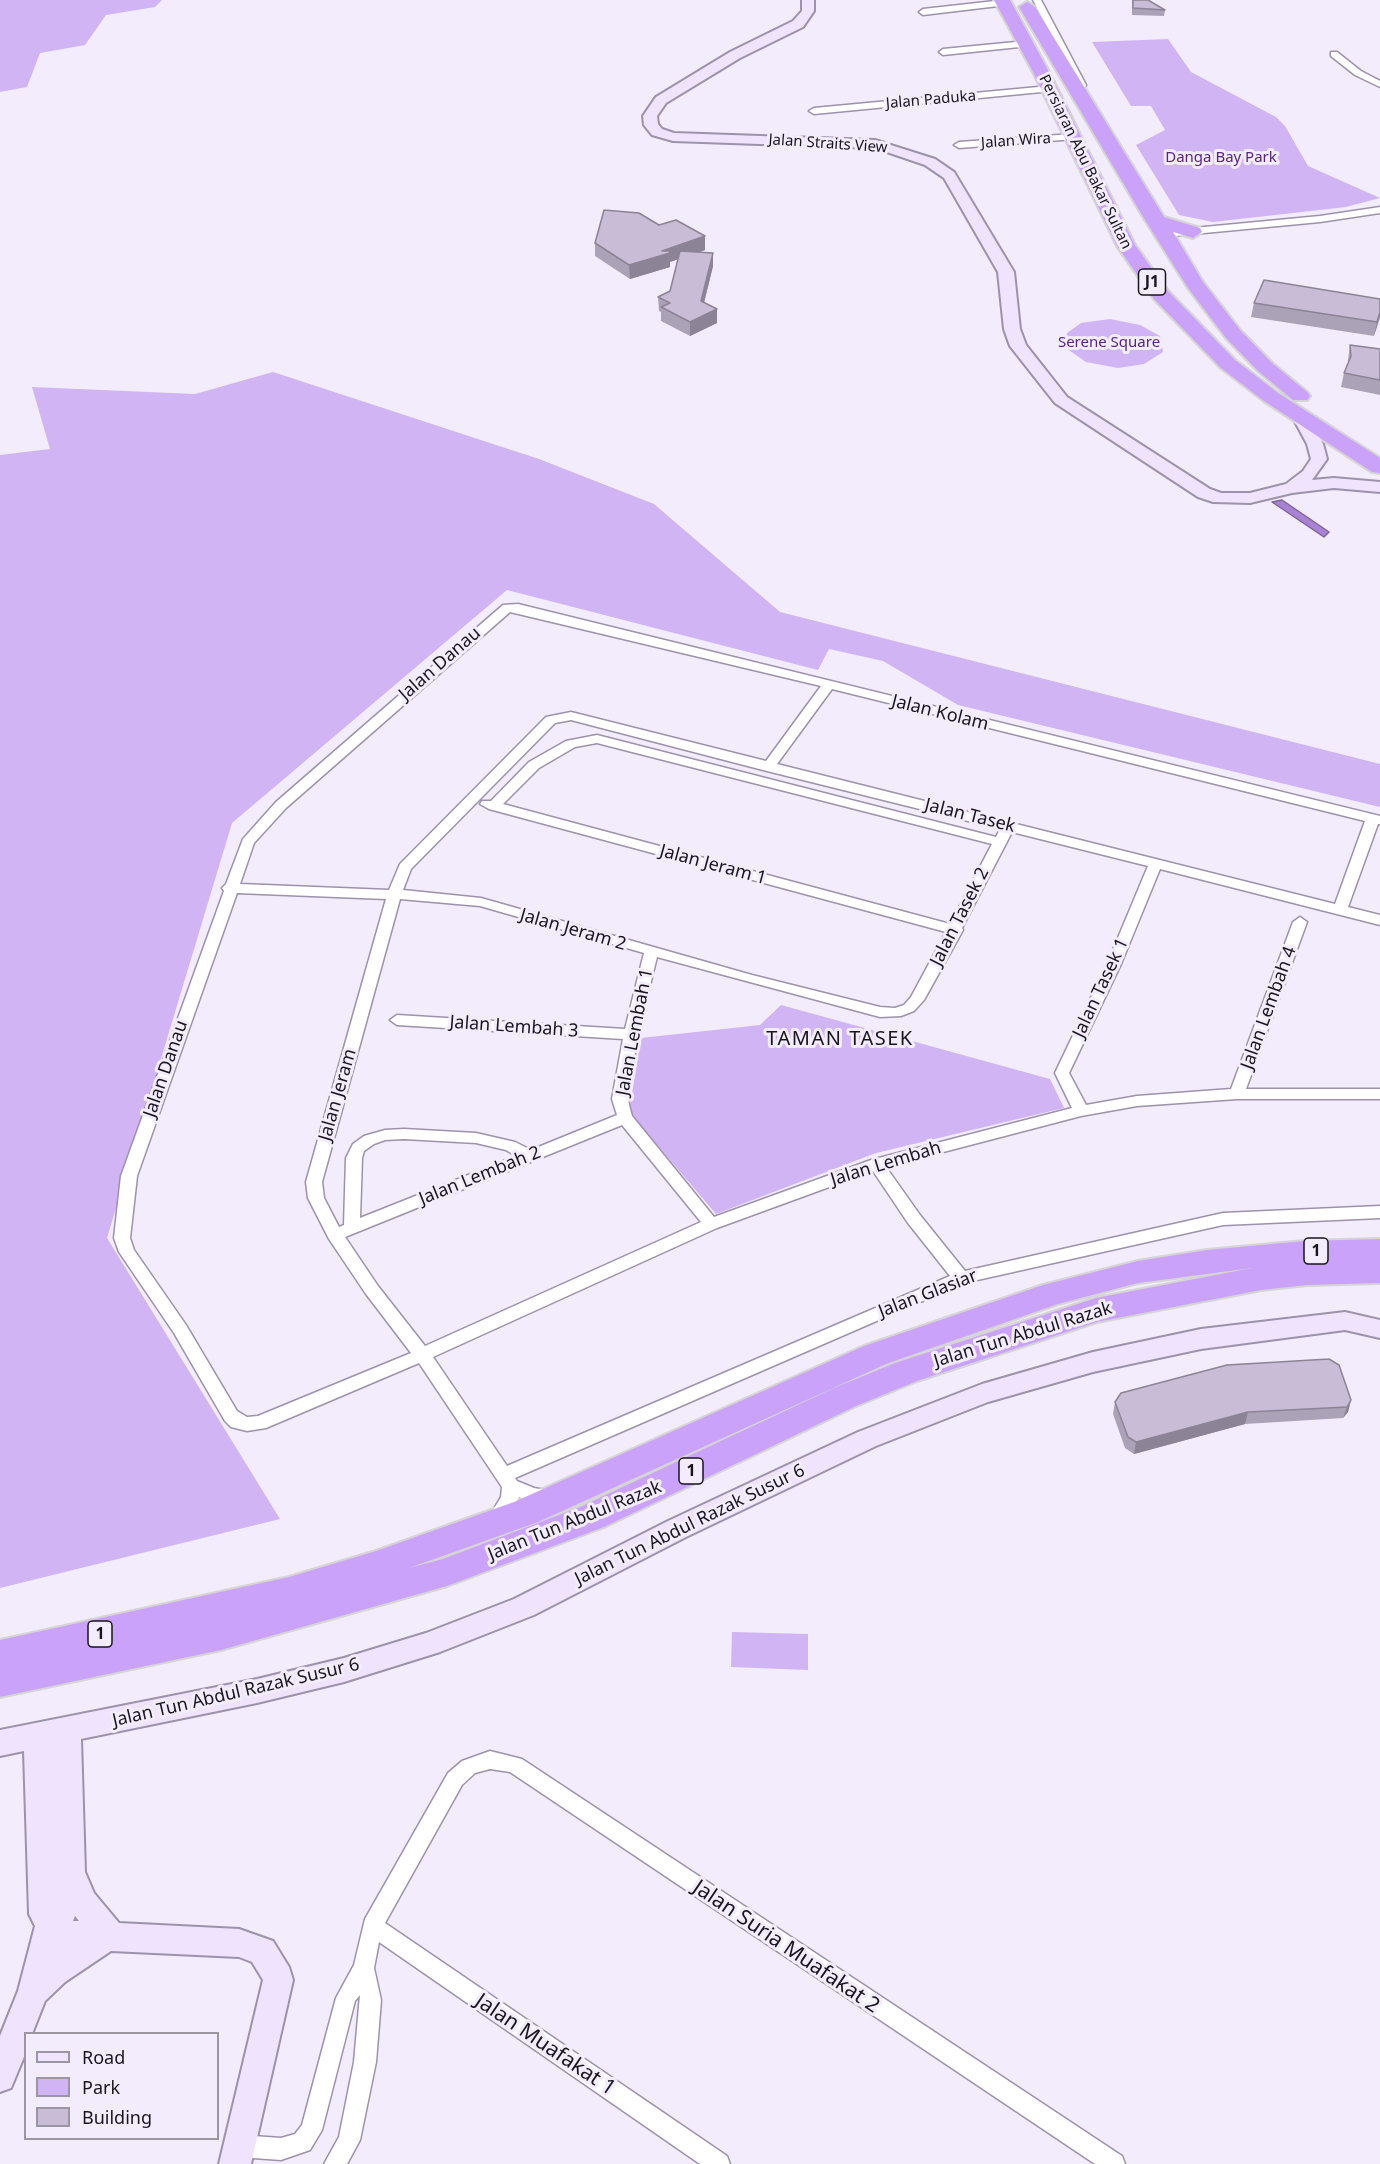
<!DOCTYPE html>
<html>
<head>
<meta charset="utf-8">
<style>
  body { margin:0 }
  #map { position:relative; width:1380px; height:2164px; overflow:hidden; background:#f3ecfc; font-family:"Noto Sans",sans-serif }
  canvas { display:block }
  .legend { position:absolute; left:24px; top:2032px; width:195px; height:108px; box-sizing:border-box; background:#f3ecfc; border:2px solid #9c96a3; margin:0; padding:8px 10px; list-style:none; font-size:18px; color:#19151e }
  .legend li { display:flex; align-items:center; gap:12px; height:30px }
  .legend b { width:30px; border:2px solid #9c96a3 }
</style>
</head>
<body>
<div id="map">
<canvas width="1380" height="2164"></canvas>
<ul class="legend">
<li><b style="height:8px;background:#efe3fd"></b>Road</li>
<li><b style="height:16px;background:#d1b4f4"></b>Park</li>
<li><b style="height:16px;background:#c8bcd6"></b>Building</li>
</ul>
</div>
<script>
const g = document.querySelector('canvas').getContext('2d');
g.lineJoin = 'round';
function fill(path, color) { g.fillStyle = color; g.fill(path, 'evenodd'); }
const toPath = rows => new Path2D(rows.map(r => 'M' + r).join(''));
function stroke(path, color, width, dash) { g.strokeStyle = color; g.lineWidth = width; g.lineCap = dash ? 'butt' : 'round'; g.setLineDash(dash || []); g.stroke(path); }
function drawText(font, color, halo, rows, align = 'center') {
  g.font = font + ' "Noto Sans",sans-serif'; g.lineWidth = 6; g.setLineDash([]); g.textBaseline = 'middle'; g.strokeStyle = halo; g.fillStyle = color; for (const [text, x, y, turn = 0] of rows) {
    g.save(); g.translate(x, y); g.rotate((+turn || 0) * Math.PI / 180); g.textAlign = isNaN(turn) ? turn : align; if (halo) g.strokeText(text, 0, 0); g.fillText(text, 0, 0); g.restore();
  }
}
fill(toPath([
  [0,0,162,0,155,7,106,15,85,45,40,53,27,87,0,92],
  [1168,39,1191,72,1276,117,1285,126,1308,166,1380,198,1346,207,1213,222,1179,215,1136,145,1165,130,1151,106,1131,106,1092,42],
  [1110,319,1140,325,1160,336,1163,352,1144,364,1118,368,1086,362,1066,348,1067,333,1081,323],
  [273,372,539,459,654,504,780,612,1380,764,1380,807,958,705,883,661,829,649,818,670,507,590,232,823,107,1238,280,1519,0,1588,0,455,50,449,32,387,195,394],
  [781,1005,1050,1079,1064,1108,876,1153,716,1214,629,1112,641,1038,760,1025],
  [732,1632,808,1634,808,1670,731,1667]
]), '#d1b4f4');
const water = toPath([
  [1282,500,1329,532,1324,537,1272,502,1282,500]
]);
fill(water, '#a983d3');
stroke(water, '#7e629d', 1.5);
const street = toPath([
  [1004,0,1008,3,1007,5,923,15,919,12,923,9,1004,0],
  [1033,0,1041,0,1086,85,1085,87,1078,85,1033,0],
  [1026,41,1030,44,1029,46,943,55,939,52,943,49,1026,41],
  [1331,52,1337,52,1361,71,1380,81,1380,87,1355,75,1331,56,1331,52],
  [1049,86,1052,87,1052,91,814,114,809,111,814,108,1049,86],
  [1072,134,1075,135,1075,139,959,148,954,145,959,142,1072,134],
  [1380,207,1380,213,1320,222,1162,237,1157,234,1162,231,1320,216,1380,207],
  [518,604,1380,816,1380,824,1378,824,1348,907,1380,915,1380,925,1160,869,1121,964,1069,1073,1086,1105,1137,1096,1231,1089,1293,922,1300,917,1307,922,1246,1089,1380,1089,1380,1099,1237,1099,1137,1106,1081,1116,886,1167,920,1215,965,1271,1223,1213,1380,1206,1380,1218,1223,1225,964,1283,515,1478,517,1481,534,1488,557,1492,560,1497,557,1502,551,1504,533,1502,519,1497,501,1527,495,1529,489,1527,486,1522,501,1497,502,1487,419,1363,266,1428,247,1431,231,1427,225,1421,174,1333,119,1252,114,1238,121,1176,224,891,222,888,226,884,243,839,276,802,503,605,518,604],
  [510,612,821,686,766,761,571,712,546,717,400,864,389,890,240,884,254,843,286,808,510,612],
  [832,689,1365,821,1335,904,777,764,832,689],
  [571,720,763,770,1000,829,996,837,597,735,566,741,529,762,491,801,482,801,480,804,489,809,946,932,911,997,904,1005,895,1008,880,1007,752,975,481,898,403,890,411,869,555,723,571,720],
  [597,743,992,844,950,924,503,804,539,768,575,747,597,743],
  [1012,832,1148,866,1107,964,1055,1073,1072,1108,871,1160,714,1217,632,1116,630,1109,628,1099,638,1034,657,957,880,1017,901,1016,914,1011,924,1000,963,930,962,928,1012,832],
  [237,893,386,899,306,1182,308,1198,329,1239,366,1294,411,1353,258,1416,247,1417,237,1411,186,1325,134,1250,130,1238,137,1176,237,893],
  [400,899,480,906,644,953,625,1029,397,1015,390,1020,397,1025,623,1039,612,1099,617,1115,531,1150,515,1142,476,1133,404,1129,385,1130,364,1136,353,1144,346,1158,344,1225,339,1227,324,1198,322,1182,400,899],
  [622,1125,701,1222,425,1346,378,1286,345,1237,622,1125],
  [404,1139,476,1143,506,1150,516,1156,360,1218,362,1158,364,1151,374,1144,385,1140,404,1139],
  [873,1171,908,1223,950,1276,507,1466,433,1357,717,1228,873,1171],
  [490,1751,522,1759,1122,2156,1125,2164,1095,2164,510,1772,490,1769,475,1773,462,1785,385,1923,727,2156,730,2164,700,2164,379,1942,374,1968,381,2000,376,2062,360,2140,347,2164,324,2164,339,2137,354,2062,360,1995,355,2001,322,2130,310,2150,281,2160,239,2157,231,2154,228,2146,231,2138,239,2135,281,2138,295,2134,302,2125,336,1998,354,1965,365,1919,448,1773,462,1761,490,1751]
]);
const secondary = toPath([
  [802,0,814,0,814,11,803,27,740,58,666,103,657,116,658,124,662,129,674,133,875,140,935,159,954,172,1014,272,1020,329,1026,345,1067,397,1210,489,1221,493,1250,493,1286,484,1303,471,1311,459,1307,444,1292,416,1300,411,1306,413,1323,444,1327,459,1312,480,1334,478,1380,482,1380,492,1334,488,1292,493,1250,503,1213,502,1198,497,1055,403,1010,346,1004,329,998,272,944,178,925,165,875,148,673,141,652,135,644,125,643,116,656,97,730,52,793,21,802,11,802,0],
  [1345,1312,1380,1320,1380,1338,1345,1330,1201,1349,1093,1372,988,1402,876,1446,686,1537,534,1615,440,1652,344,1682,257,1703,81,1739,85,1872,94,1893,119,1923,239,1929,273,1941,289,1967,293,1980,251,2164,219,2164,263,1980,252,1962,239,1957,111,1951,65,1982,45,2001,32,2034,26,2034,26,2052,11,2088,0,2092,0,2036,18,1991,35,1926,29,1914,24,1751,0,1756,0,1730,257,1679,344,1658,426,1633,514,1599,668,1521,858,1432,982,1384,1093,1352,1201,1329,1345,1312],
  [75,1916,79,1921,73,1921,75,1916]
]);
const highway = toPath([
  [994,0,1010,0,1049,72,1135,245,1168,291,1235,360,1278,393,1380,458,1380,473,1372,472,1264,401,1221,368,1154,299,1117,246,1033,72,994,0],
  [1027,2,1035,7,1164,217,1200,228,1202,232,1193,238,1173,232,1203,282,1240,330,1272,363,1307,392,1310,396,1307,400,1293,400,1258,371,1226,338,1188,288,1145,220,1019,7,1027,2],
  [1380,1239,1380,1283,1307,1285,1261,1290,1097,1322,917,1381,856,1406,604,1527,447,1586,221,1650,0,1697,0,1640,289,1577,376,1551,514,1502,864,1346,1043,1285,1138,1261,1207,1250,1304,1241,1380,1239],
  [1252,1268,1096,1298,895,1363,834,1388,580,1507,443,1559,409,1568,538,1522,886,1364,1058,1304,1138,1283,1252,1268]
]);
stroke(street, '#9d92ab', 3);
stroke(secondary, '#9d92ab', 4);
stroke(highway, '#d6d5d6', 4);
fill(street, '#fff');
fill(secondary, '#efe3fd');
fill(highway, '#cba2f9');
fill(toPath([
  [1132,0,1148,0,1165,10,1164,16,1132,15],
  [659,225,705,250,699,252,713,253,713,266,704,303,717,323,690,336,661,321,661,312,659,311,658,297,670,291,678,259,670,262,670,267,630,279,595,256,595,243],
  [1254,303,1380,317,1374,336,1251,317],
  [1350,345,1380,349,1380,395,1341,387,1344,373,1348,364,1348,360],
  [1351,1400,1348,1412,1343,1418,1245,1424,1134,1454,1125,1448,1113,1414,1115,1402]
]), '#aca2b8');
fill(toPath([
  [705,236,705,250,670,262,670,267,630,279,629,265,662,251],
  [713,253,713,266,701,315,701,301],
  [717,309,717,323,690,336,690,322],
  [1380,312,1380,317,1374,336,1377,322],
  [1351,1400,1348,1412,1343,1418,1347,1407],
  [1248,1412,1245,1424,1134,1454,1136,1442]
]), '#8c8496');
const building = toPath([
  [1133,0,1148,0,1165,10,1133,8,1133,0],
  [604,210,639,213,659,225,676,220,705,236,662,251,669,251,670,253,629,265,595,243,604,210],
  [680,251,713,253,701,301,717,309,690,322,661,307,670,303,658,297,670,291,680,251],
  [1264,280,1380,299,1380,312,1377,322,1254,303,1264,280],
  [1350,345,1380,349,1380,380,1344,373,1351,356,1350,345],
  [1329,1359,1339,1365,1351,1400,1347,1407,1248,1412,1136,1442,1128,1437,1115,1402,1121,1393,1227,1365,1329,1359]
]);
fill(building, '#c8bcd6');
stroke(building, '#8c8496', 1.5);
drawText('15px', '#19151e', '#f3ecfc', [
  ["Jalan Paduka",931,100,-5],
  ["Jalan Wira",1016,141,-4],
  ["Jalan Straits View",828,144,4],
  ["Persiaran Abu Bakar Sultan",1085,162,64]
]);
drawText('15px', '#592584', '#f3ecfc', [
  ["Danga Bay Park",1221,158],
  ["Serene Square",1109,343]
]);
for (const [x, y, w] of [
  [1152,282,27],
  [1316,1251,24],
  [691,1471,24],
  [100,1634,24]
]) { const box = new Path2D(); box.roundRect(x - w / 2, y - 13, w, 26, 4.5); g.fillStyle = '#f3ecfc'; g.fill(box); stroke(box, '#19151e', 1.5); }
drawText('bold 16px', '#19151e', null, [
  ["J1",1152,282],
  ["1",1316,1251],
  ["1",691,1471],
  ["1",100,1634]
]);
drawText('18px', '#19151e', '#f3ecfc', [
  ["Jalan Danau",440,664,-41],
  ["Jalan Kolam",940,713,14],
  ["Jalan Tasek",970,816,14],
  ["Jalan Jeram 1",713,865,15],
  ["Jalan Tasek 2",960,917,-63],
  ["Jalan Jeram 2",573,930,16],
  ["Jalan Tasek 1",1101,988,-65],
  ["Jalan Lembah 4",1269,1008,-70],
  ["Jalan Lembah 3",514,1027,4],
  ["Jalan Lembah 1",635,1032,-79],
  ["Jalan Danau",166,1069,-71],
  ["Jalan Jeram",338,1095,-74],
  ["Jalan Lembah",886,1164,-17],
  ["Jalan Lembah 2",480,1176,-22],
  ["Jalan Glasiar",928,1294,-21],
  ["Jalan Tun Abdul Razak",1023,1335,-17],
  ["Jalan Tun Abdul Razak",575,1521,-22],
  ["Jalan Tun Abdul Razak Susur 6",690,1525,-26],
  ["Jalan Tun Abdul Razak Susur 6",236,1693,-13]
]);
g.letterSpacing = '1.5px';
drawText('20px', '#19151e', '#f3ecfc', [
  ["TAMAN TASEK",840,1039]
]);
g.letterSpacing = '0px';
drawText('21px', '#19151e', '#f3ecfc', [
  ["Jalan Suria Muafakat 2",786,1947,34],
  ["Jalan Muafakat 1",545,2045,34]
]);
</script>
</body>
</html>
